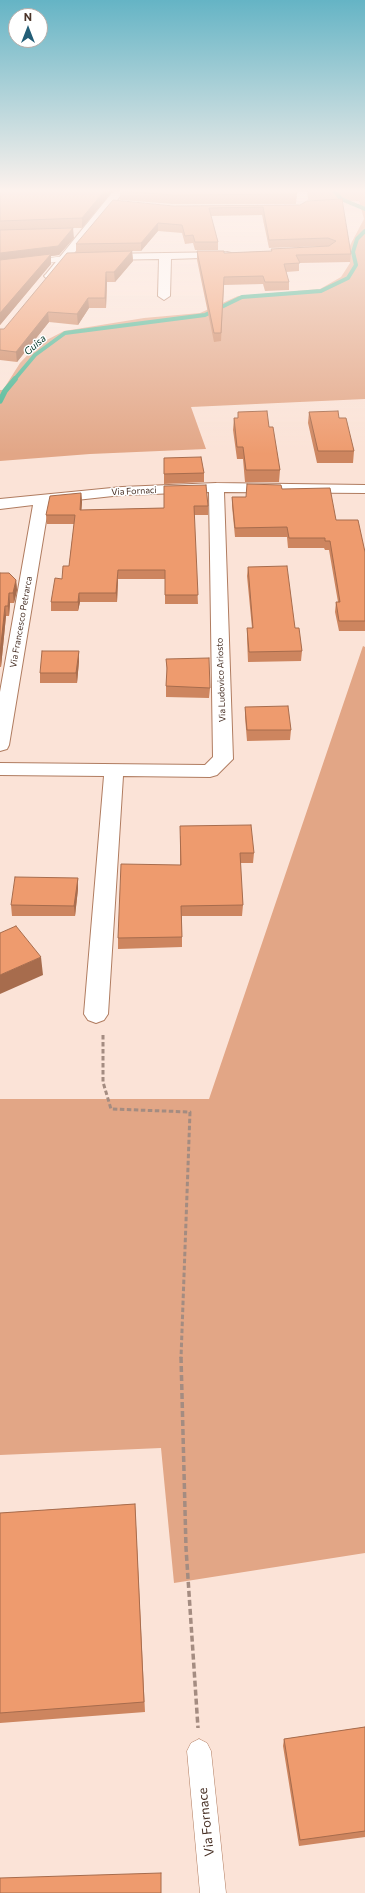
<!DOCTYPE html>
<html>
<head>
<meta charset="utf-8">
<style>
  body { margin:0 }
  #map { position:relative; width:365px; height:1893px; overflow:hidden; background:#fbe3d7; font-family:Commissioner,sans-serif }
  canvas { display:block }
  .north { position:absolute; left:8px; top:8px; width:40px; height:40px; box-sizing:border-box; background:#fff; border:1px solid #b7ada9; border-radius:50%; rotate:0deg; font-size:11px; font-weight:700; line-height:16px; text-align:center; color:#4a3328 }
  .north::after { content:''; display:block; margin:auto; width:14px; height:18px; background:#235e77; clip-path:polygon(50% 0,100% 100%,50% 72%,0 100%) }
</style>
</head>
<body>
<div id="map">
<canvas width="365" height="1893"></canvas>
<div class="north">N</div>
</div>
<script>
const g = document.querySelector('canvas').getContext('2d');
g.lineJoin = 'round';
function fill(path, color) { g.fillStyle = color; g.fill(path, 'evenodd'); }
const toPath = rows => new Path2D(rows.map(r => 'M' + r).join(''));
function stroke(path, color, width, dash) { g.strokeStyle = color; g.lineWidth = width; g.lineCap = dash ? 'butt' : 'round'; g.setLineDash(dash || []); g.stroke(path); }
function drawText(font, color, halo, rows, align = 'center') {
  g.font = font + ' Commissioner,sans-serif'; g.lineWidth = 3; g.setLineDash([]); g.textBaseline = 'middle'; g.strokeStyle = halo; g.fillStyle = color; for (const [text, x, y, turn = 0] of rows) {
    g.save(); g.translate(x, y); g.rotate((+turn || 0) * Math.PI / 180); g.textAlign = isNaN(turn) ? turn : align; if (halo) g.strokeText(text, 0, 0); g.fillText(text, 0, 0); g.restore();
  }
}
fill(toPath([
  [307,189,365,189,365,399,191,407,206,449,90,454,0,461,0,390,3,390,20,363,37,345,64,331,144,318,200,313,238,296,320,289,341,277,350,263,347,251,364,219,359,201,308,200],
  [363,646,365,647,365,1553,174,1583,161,1448,0,1455,0,1099,209,1099]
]), '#e2a686');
stroke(toPath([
  [333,189,341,199,365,209],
  [14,380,35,355,65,333,205,315,242,297,321,291,348,278,356,265,353,252,357,239,365,231]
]), '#40b490', 4);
stroke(toPath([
  [0,401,5,391,15,379]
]), '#40b490', 5.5);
const lane = toPath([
  [65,256,68,256,68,260,42,264,0,268,0,264,65,256],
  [199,1739,207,1743,211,1751,226,1893,200,1893,187,1751,191,1743,199,1739]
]);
const street = toPath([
  [115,189,126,189,54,278,46,278,44,276,46,274,115,189],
  [227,252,231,253,233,255,231,257,171,259,170,296,164,300,158,296,159,259,104,260,98,257,104,254,227,252],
  [216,483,365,485,365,493,224,492,233,759,217,775,210,777,123,776,108,1014,104,1020,96,1023,88,1020,84,1014,104,776,0,775,0,763,205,765,213,757,209,492,122,495,49,503,9,745,7,749,0,751,0,692,33,505,0,509,0,499,122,487,216,483]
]);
stroke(lane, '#b07c60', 1);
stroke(street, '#b07c60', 2);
stroke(toPath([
  [103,1035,103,1082,111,1109,190,1112,181,1358]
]), '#a48c81', 3, [4.5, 2.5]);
stroke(toPath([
  [181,1357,186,1548,198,1728]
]), '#a48c81', 3.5, [6, 3]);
fill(lane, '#fff');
fill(street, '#fff');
fill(toPath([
  [0,189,114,189,82,228,61,228,74,238,59,255,51,256,51,264,0,325],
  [120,191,297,194,296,204,173,204,120,200],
  [300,205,351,254,350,262,299,263,299,271,286,272,289,282,289,290,265,291,263,284,224,285,221,341,214,342,197,260,197,251,224,253,271,251,271,249,329,246,328,246,269,248,262,215,211,216,218,242,218,250,195,250,193,243,185,244,182,233,158,231,141,251,132,251,133,261,115,282,107,282,106,308,89,308,78,325,49,322,17,362,0,360,0,329,4,329,76,252,76,244,173,206],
  [238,412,269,427,280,470,279,482,245,482,243,459,237,459,233,430,234,418,238,418],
  [309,412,339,418,354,451,353,463,317,463,308,423],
  [164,458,204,473,204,482,164,484],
  [164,486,208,506,208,515,194,515,198,604,165,604,165,579,118,579,117,602,80,602,78,611,51,611,51,602,69,566,74,524,47,524,46,515,81,493,82,502,81,510,164,508],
  [282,489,336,520,365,552,365,631,339,631,335,612,336,602,338,602,329,550,325,550,324,548,288,548,287,537,235,537,232,506,232,497,246,497],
  [248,567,295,628,302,651,301,661,248,662,247,638,247,628,252,628,247,576],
  [0,573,16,580,17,590,14,603,10,603,9,616,6,616,1,667,0,667],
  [79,651,79,661,77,683,40,683,40,673],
  [166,659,210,688,209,698,166,697,166,686,167,674],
  [245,707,291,730,290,740,247,741,245,717],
  [180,836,254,853,253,863,240,863,243,905,242,916,182,916,182,947,118,949,118,938,180,865],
  [78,878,78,889,75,916,12,916,11,905],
  [135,1504,145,1712,0,1723,0,1513],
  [365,1727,365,1837,299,1846,283,1746,284,1739]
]), '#cd855f');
fill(toPath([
  [106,189,114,189,82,228,82,218],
  [158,223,158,231,141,251,141,243],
  [73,228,74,238,59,255,51,256,51,264,0,325,0,253],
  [132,251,133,261,115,282,114,272],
  [106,272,107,282,106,308,105,298],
  [88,298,89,308,78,325,77,314],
  [48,312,49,322,17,362,16,352],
  [81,493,82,502,81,518,80,510],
  [118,570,118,579,117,602,116,593],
  [16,580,17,590,14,603,13,593],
  [9,593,10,603,9,616,8,606],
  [79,593,80,602,78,611,78,602],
  [5,606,6,616,1,667,0,653],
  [79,651,79,661,77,683,76,673],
  [78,878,78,889,75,916,74,906],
  [41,957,43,975,0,994,0,975]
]), '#a76c4d');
const building = toPath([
  [0,189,106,189,82,218,0,221,0,189],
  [121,189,296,189,297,194,173,195,120,191,121,189],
  [342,199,351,254,296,255,300,263,284,264,289,282,265,282,263,276,224,277,221,333,214,333,197,251,224,251,224,253,272,251,271,249,329,246,336,241,328,238,269,240,263,207,209,208,218,242,195,242,193,235,185,236,182,225,158,223,141,243,76,244,113,200,173,206,300,205,307,201,342,199],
  [73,228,58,246,0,253,0,230,73,228],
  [132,251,114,272,106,272,105,298,88,298,77,314,48,312,16,352,0,350,0,329,4,329,67,253,132,251],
  [51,254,0,313,0,260,51,254],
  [267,411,269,427,273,427,280,470,246,470,243,447,237,447,234,418,238,418,238,412,267,411],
  [338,411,339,418,346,418,354,451,318,451,309,412,338,411],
  [201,457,204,473,164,474,164,458,201,457],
  [247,484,281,485,282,489,330,488,336,520,358,520,365,552,365,621,339,621,336,602,340,602,330,541,325,541,325,538,289,538,287,527,235,528,232,497,246,497,247,484],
  [206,485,208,506,194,506,198,595,165,595,165,570,118,570,116,593,79,593,78,602,51,602,55,578,62,579,63,566,69,566,75,515,46,515,50,496,81,493,80,510,164,508,164,486,206,485],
  [287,566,295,628,299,628,302,651,249,652,247,628,253,628,248,567,287,566],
  [0,573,9,573,16,580,13,593,9,593,8,606,5,606,0,653,0,573],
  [42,651,79,651,76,673,40,673,42,651],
  [209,658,210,688,166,686,167,668,166,659,209,658],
  [288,706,291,730,247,730,245,707,288,706],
  [251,825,254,853,240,853,243,905,181,906,182,937,118,938,121,864,181,865,180,826,251,825],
  [15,877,78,878,74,906,11,905,15,877],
  [16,926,41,957,0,975,0,933,16,926],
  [135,1504,144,1702,0,1713,0,1513,135,1504],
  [365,1727,365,1831,300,1840,284,1739,365,1727],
  [161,1873,161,1893,0,1893,0,1878,161,1873]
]);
fill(building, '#ee9b6e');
stroke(building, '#a76c4d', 1);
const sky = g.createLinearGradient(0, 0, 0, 454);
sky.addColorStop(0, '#65b4c5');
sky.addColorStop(0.42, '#fdf2ed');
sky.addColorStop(1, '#fdf2ed00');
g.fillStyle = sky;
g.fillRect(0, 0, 365, 454);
drawText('9px', '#4a3328', '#fff', [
  ["Via Fornaci",134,491,-3],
  ["Via Francesco Petrarca",21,622,-80],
  ["Via Ludovico Ariosto",221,680,-92]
]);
drawText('italic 10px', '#0f4132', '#fff', [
  ["Guisa",35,345,-41]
]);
drawText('13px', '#4a3328', '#fff', [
  ["Via Fornace",206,1822,-96]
]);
</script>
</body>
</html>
